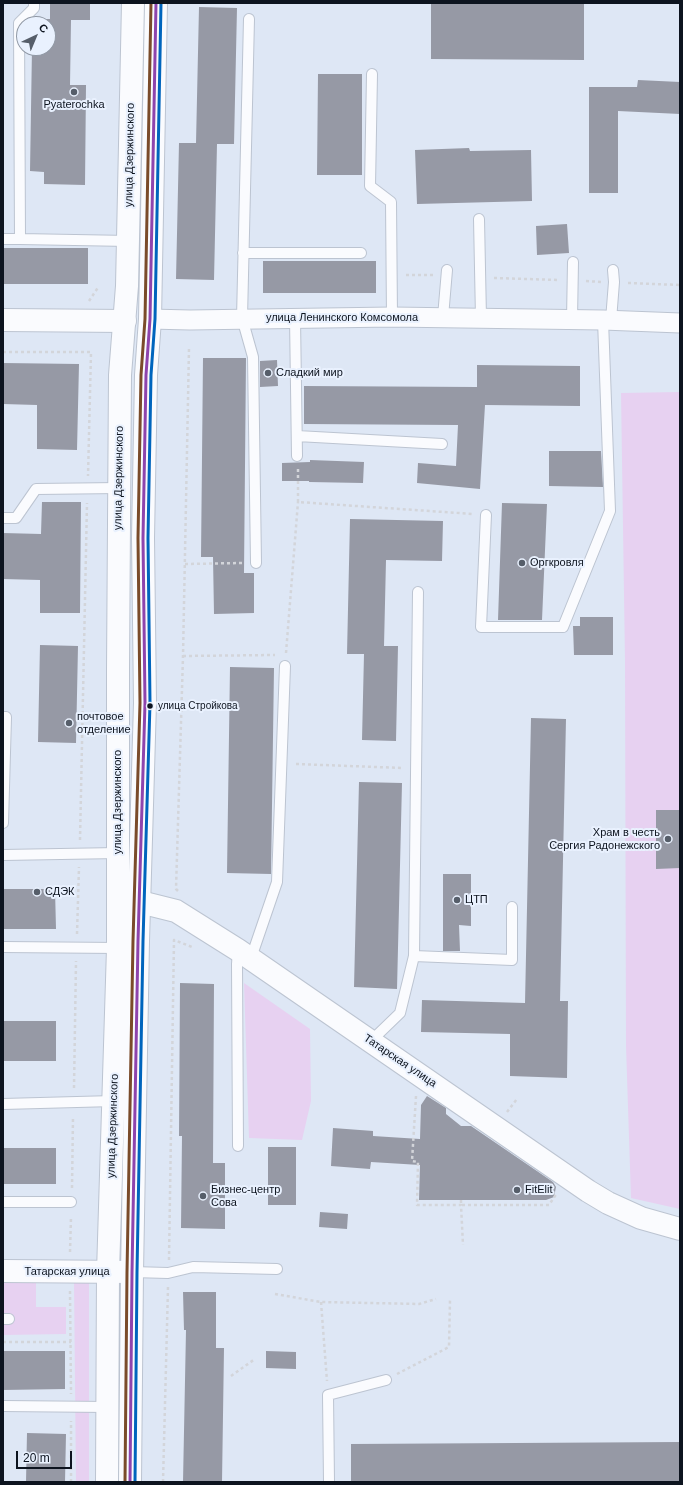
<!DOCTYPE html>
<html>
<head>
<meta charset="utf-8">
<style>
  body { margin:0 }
  #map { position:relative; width:683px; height:1485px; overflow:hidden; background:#dee7f5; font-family:Helvetica,sans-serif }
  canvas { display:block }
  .frame { position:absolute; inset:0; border:4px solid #0d141f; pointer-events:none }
  .north { position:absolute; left:16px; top:16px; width:40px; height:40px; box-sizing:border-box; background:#e9f1fe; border:1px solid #9199a5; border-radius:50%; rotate:44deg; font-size:11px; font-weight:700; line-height:16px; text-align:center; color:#0d141f }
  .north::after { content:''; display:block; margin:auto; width:14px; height:18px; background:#565e6a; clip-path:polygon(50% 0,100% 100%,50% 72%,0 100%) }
  .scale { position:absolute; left:16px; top:1451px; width:56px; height:18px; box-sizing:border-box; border:2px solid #0d141f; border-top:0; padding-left:5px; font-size:12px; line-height:14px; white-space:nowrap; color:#0d141f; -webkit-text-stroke:3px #e9f1fe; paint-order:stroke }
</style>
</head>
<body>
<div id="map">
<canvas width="683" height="1485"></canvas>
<div class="frame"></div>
<div class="north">С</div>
<div class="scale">20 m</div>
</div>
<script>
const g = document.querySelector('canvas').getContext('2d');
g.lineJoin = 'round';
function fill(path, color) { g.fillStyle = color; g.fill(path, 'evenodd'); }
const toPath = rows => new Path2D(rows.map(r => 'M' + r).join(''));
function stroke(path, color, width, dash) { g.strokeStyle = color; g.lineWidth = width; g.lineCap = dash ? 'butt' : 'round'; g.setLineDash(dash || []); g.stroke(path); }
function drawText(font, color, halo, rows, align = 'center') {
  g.font = font + ' Helvetica,sans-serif'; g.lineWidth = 4; g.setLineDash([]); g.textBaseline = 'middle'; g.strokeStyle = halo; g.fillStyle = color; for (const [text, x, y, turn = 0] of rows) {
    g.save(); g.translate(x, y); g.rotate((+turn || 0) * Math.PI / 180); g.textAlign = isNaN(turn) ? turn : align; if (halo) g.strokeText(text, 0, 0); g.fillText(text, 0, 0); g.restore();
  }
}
fill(toPath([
  [680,392,680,1209,631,1198,626,1046,625,661,621,393],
  [244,983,310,1029,311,1101,302,1140,249,1138],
  [3,1280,36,1280,36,1307,66,1307,66,1334,3,1335],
  [74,1282,89,1283,89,1482,76,1482]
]), '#e7d1f1');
fill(toPath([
  [50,3,90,3,90,20,71,20,70,85,86,85,85,185,44,184,44,172,30,171,32,48,48,48,48,24,32,24,32,19,50,19],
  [431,3,584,3,584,60,431,59],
  [199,7,237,8,234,144,217,144,214,280,176,279,179,143,196,143],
  [318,74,362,74,362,175,317,175],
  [638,80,680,82,680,114,618,111,618,193,589,193,589,87,637,87],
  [469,148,470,151,531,150,532,201,417,204,415,150],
  [567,224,569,253,537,255,536,226],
  [3,248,88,248,88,284,3,284],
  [263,261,376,261,376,293,263,293],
  [203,358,246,358,244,573,254,573,254,613,214,614,213,557,201,557],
  [277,360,278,386,260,387,260,361],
  [3,363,79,364,77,450,37,449,37,405,3,404],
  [477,365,580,366,580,406,485,405,480,489,417,483,418,463,456,466,458,425,304,424,304,386,477,387],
  [549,451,601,451,603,487,549,486],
  [310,460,364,462,363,483,309,482,309,481,282,481,282,463,310,462],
  [42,502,81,502,80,613,40,613,40,580,3,579,3,533,41,534],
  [502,503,547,504,542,620,498,620],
  [350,519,443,521,442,561,386,560,384,646,398,646,396,741,362,740,364,654,347,654],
  [580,617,613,617,613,655,574,655,573,626,580,626],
  [40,645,78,646,76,743,38,742],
  [230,667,274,668,271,874,227,873],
  [531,718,566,719,560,1001,568,1001,567,1078,510,1076,510,1034,421,1032,422,1000,525,1003],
  [359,782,402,783,397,989,354,987],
  [656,810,680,810,680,868,656,869],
  [443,874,471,874,471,926,459,925,460,951,443,951],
  [3,889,55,889,56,929,3,929],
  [180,983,214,984,213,1163,225,1163,225,1229,181,1228,182,1136,179,1136],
  [3,1021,56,1021,56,1061,3,1061],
  [427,1096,446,1108,446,1114,461,1126,471,1126,553,1182,556,1187,554,1197,546,1200,419,1200,420,1165,371,1162,370,1169,331,1166,333,1128,373,1131,373,1136,420,1139,421,1105],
  [268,1147,296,1147,296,1205,268,1205],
  [3,1148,56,1148,56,1184,3,1184],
  [320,1212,348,1214,347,1229,319,1227],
  [183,1292,216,1292,216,1348,224,1348,222,1482,183,1482,186,1330,184,1330],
  [3,1351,65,1351,65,1389,3,1390],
  [266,1351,296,1352,296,1369,266,1368],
  [27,1433,66,1434,65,1482,26,1482],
  [680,1442,680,1482,351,1482,351,1444]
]), '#9699a5');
const service = toPath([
  [34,3,34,8,19,23,20,239,129,241],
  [249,19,242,318,253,357,256,563],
  [372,74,370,186,391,202,392,317],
  [479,219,481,318],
  [3,239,20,239],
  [243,253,361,253],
  [443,317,447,270],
  [295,318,297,456],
  [572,319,573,262],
  [611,320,614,282,613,270],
  [297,436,442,444],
  [486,515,481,627,563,627,610,511,603,320],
  [3,518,16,518,36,489,119,488],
  [3,717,6,717,3,823],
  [3,855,118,853],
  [3,947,118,948],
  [414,956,418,592],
  [251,958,277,882,285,666],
  [371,1041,400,1013,414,956,512,960,512,907],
  [3,1104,114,1101],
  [238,1146,237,964,238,950],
  [3,1202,71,1202],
  [132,1272,168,1273,193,1267,277,1269],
  [3,1319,9,1319],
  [3,1406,107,1407],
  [329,1482,328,1395,386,1380]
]);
const minor = toPath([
  [150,319,190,320,392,317,603,320,680,323]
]);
const tertiary = toPath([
  [3,320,125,321],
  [121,899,140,902,176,911,238,950,588,1191,608,1203,641,1218,680,1229],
  [3,1271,132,1272]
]);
const secondary = toPath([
  [107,1482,108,1272,118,948,118,670,120,375,127,286,133,3],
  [130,1482,132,1272,138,941,145,703,143,538,146,375,150,319,156,3]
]);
stroke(service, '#bcc4d1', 12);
stroke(minor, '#bcc4d1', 21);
stroke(tertiary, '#bcc4d1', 24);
stroke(secondary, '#bcc4d1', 24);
stroke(toPath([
  [406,275,433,275],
  [494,278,559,280],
  [586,281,601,282],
  [628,283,680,285],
  [89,301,99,286],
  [3,352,91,352,88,476],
  [298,469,298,502,473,514],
  [185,564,242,563],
  [286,653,298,502],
  [183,656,275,655],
  [296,764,403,768],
  [80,840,87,503],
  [178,891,176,889,183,656,189,348],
  [77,934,79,867],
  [74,1088,76,961],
  [416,1096,412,1161,418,1162,417,1205,461,1205,463,1245],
  [507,1112,517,1099],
  [72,1188,73,1117],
  [461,1200,461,1205,549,1205,557,1193],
  [70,1252,71,1217],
  [169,1260,174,940,192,947],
  [70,1291,71,1394],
  [275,1294,321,1302,419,1304,436,1299],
  [321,1302,327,1381],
  [3,1342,71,1342],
  [397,1374,449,1347,450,1300],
  [231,1376,255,1359],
  [71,1482,71,1421],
  [163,1482,168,1287]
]), '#d3d5da', 2.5, [3, 3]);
stroke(service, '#fafbfe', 10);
stroke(minor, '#fafbfe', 19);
stroke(tertiary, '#fafbfe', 22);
stroke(secondary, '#fafbfe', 22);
stroke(toPath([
  [130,1482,132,1272,138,941,145,703,143,538,146,375,150,319,156,3]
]), '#8e44ad', 3);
stroke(toPath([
  [135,1482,137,1272,143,941,150,703,148,538,151,375,155,319,161,3]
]), '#0065bd', 3);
stroke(toPath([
  [125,1482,127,1272,133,941,140,703,138,538,141,375,145,319,151,3]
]), '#7a4b2a', 3);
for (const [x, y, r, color] of [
  [74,92,4,"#565e6a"],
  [268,373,4,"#565e6a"],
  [522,563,4,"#565e6a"],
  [150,706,3.5,"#0d141f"],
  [69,723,4,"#565e6a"],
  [668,839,4,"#565e6a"],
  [37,892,4,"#565e6a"],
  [457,900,4,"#565e6a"],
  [517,1190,4,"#565e6a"],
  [203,1196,4,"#565e6a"]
]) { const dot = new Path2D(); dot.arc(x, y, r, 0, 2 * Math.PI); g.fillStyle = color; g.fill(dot); stroke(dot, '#e9f1fe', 1.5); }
drawText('10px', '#0d141f', '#e9f1fe', [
  ["улица Стройкова",158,706]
], 'left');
drawText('11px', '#0d141f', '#e9f1fe', [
  ["Pyaterochka",74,105,"center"],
  ["Сладкий мир",276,373],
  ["Оргкровля",530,563],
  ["почтовое",77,717],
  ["отделение",77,730],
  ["Храм в честь",660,833,"right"],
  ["Сергия Радонежского",660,846,"right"],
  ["СДЭК",45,892],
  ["ЦТП",465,900],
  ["Бизнес-центр",211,1190],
  ["Сова",211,1203],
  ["FitElit",525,1190]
], 'left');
drawText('11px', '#0d141f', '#e9f1fe', [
  ["улица Дзержинского",130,155,-89],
  ["улица Ленинского Комсомола",342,318],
  ["улица Дзержинского",119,478,-89],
  ["улица Дзержинского",118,802,-90],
  ["Татарская улица",400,1061,34],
  ["улица Дзержинского",113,1126,-88],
  ["Татарская улица",67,1272]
]);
</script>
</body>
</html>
